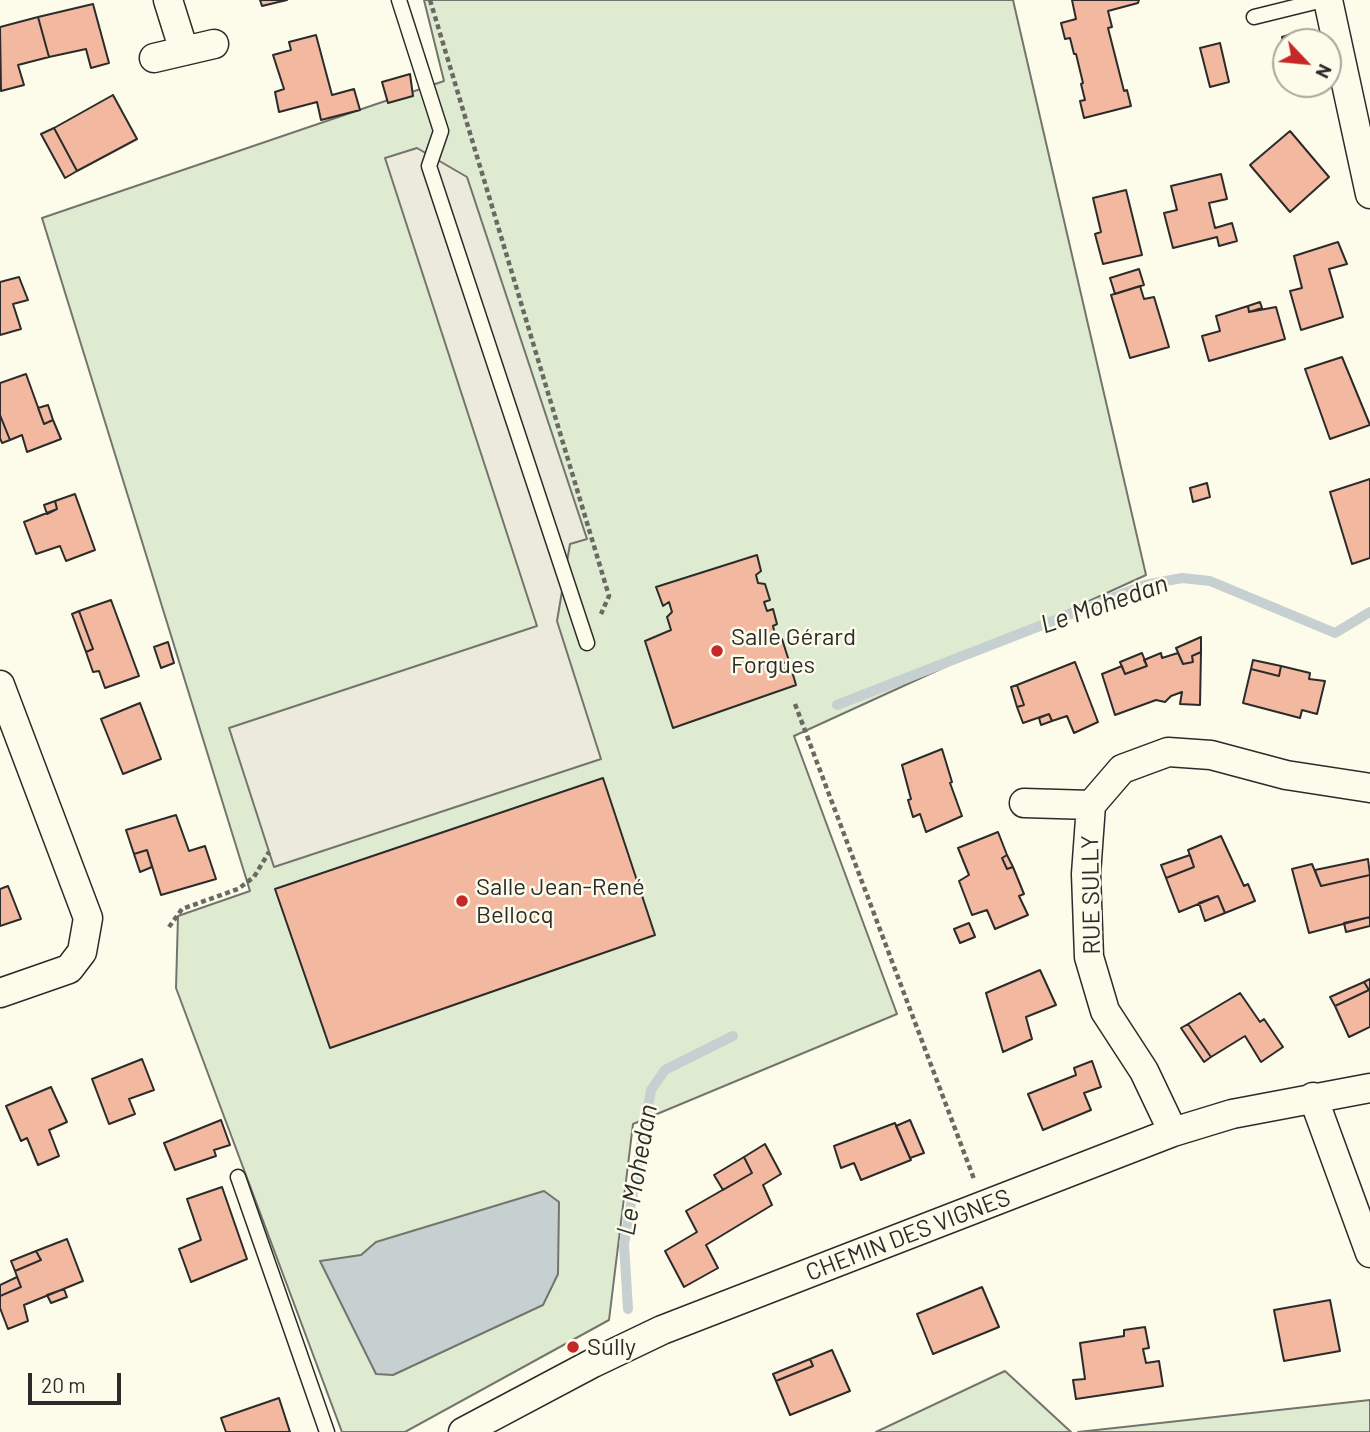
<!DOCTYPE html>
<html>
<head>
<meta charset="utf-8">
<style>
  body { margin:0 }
  #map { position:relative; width:1370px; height:1432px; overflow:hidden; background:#fdfbea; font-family:Barlow,sans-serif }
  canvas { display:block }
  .north { position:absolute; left:1272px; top:28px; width:70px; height:70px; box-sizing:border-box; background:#fdfbea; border:2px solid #a9a89e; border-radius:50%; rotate:116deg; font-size:19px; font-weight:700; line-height:28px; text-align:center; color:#2b2b2b }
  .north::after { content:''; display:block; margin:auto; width:24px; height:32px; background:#c62828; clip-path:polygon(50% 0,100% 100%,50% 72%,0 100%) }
  .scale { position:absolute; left:28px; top:1373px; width:93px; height:32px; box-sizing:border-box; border:4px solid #2b2b2b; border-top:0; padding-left:9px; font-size:21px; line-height:24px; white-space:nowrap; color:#2b2b2b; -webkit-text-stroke:5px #fdfbea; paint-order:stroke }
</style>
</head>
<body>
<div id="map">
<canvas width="1370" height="1432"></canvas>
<div class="north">N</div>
<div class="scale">20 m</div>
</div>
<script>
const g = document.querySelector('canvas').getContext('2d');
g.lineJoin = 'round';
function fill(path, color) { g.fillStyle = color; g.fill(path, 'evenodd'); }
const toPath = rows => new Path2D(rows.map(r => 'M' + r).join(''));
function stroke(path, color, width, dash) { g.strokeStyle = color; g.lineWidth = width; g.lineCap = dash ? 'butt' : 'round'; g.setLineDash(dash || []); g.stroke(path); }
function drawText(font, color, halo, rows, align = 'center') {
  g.font = font + ' Barlow,sans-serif'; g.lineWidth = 5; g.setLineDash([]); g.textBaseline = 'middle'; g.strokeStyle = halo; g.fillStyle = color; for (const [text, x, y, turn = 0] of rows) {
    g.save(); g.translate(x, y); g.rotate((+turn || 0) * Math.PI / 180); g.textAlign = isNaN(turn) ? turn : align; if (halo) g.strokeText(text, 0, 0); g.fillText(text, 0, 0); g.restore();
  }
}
const green = toPath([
  [424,0,1013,0,1146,575,794,736,897,1014,633,1124,609,1320,405,1432,342,1432,176,988,178,916,250,891,42,218,444,81,424,0],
  [1005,1371,1071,1432,876,1432,1005,1371],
  [1370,1400,1370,1432,1078,1432,1370,1400]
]);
fill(green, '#deebd1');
stroke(green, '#74746e', 2);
const parking = toPath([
  [417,148,467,177,587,539,570,544,557,621,601,759,274,867,229,728,537,626,385,158,417,148]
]);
fill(parking, '#eceadb');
stroke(parking, '#74746e', 2);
const water = toPath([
  [544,1191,559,1202,558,1274,543,1305,393,1375,376,1374,320,1261,361,1255,376,1242,544,1191]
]);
fill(water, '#c7d0d0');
stroke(water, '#74746e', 2);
stroke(toPath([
  [837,705,1145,585,1182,578,1210,581,1335,633,1370,612],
  [628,1309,624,1244,651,1090,665,1070,733,1036]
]), '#c7d0d0', 10);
const building = toPath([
  [260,0,287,0,262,6,260,0],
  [1072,0,1139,0,1138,3,1108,11,1112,27,1108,28,1124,91,1127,90,1131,106,1084,118,1080,101,1085,100,1081,84,1083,83,1076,54,1074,54,1070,38,1065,39,1061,23,1076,19,1072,0],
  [93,4,109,63,91,68,86,49,49,57,38,17,93,4],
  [38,17,49,57,18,65,24,85,1,91,0,27,38,17],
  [1305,30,1313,37,1314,42,1286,42,1286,53,1282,37,1305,30],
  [316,35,332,95,354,89,360,110,321,120,317,102,279,112,275,92,284,89,273,55,291,50,289,42,316,35],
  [1220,43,1229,82,1210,87,1200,48,1220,43],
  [410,74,413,96,388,103,382,82,410,74],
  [1295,84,1326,84,1297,93,1295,84],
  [113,95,137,139,77,171,54,128,113,95],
  [54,128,77,171,65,178,41,134,54,128],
  [1290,131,1329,177,1290,212,1250,165,1290,131],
  [1221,174,1227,199,1209,203,1215,228,1232,223,1237,241,1219,246,1217,237,1173,248,1164,213,1177,210,1171,186,1221,174],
  [1126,190,1142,255,1103,264,1095,234,1101,232,1093,198,1126,190],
  [1338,242,1347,264,1329,269,1343,317,1301,330,1290,291,1302,288,1294,256,1338,242],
  [1139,269,1144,285,1115,294,1110,278,1139,269],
  [19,277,28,300,13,304,21,329,0,335,0,282,19,277],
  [1140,286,1144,299,1154,297,1169,347,1130,358,1111,295,1140,286],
  [1260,302,1262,308,1249,312,1248,306,1260,302],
  [1248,306,1249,312,1276,307,1285,339,1209,361,1202,336,1220,331,1216,316,1248,306],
  [1342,357,1370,425,1330,439,1305,369,1342,357],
  [26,374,44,424,53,420,61,439,27,452,22,435,10,440,0,415,0,383,26,374],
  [48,405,53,420,44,424,38,408,48,405],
  [0,415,10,440,2,443,0,438,0,415],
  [1370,479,1370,558,1352,564,1330,492,1370,479],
  [1207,483,1210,497,1193,502,1190,488,1207,483],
  [75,494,95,550,66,561,60,546,36,554,24,522,57,509,55,501,75,494],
  [55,501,57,509,47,514,44,505,55,501],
  [757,555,761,571,756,575,758,583,765,584,770,600,764,602,767,611,773,609,777,624,773,626,776,639,782,639,789,661,781,664,785,672,791,668,796,685,673,728,645,641,671,630,667,617,672,612,669,602,663,606,656,587,757,555],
  [111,600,139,676,105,688,99,671,93,672,86,652,93,649,79,611,111,600],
  [79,611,93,649,86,652,72,614,79,611],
  [1201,637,1201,652,1192,656,1193,662,1183,664,1176,648,1201,637],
  [168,642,174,663,161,668,154,647,168,642],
  [1201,652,1200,705,1180,704,1182,692,1171,696,1165,702,1156,700,1115,715,1102,674,1122,666,1125,674,1147,666,1144,660,1161,653,1162,658,1178,653,1183,664,1193,662,1192,656,1201,652],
  [1142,653,1147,666,1125,674,1120,662,1142,653],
  [1253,660,1281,666,1279,676,1251,669,1253,660],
  [1075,662,1098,722,1074,733,1067,716,1052,721,1049,714,1023,723,1017,707,1024,705,1017,685,1075,662],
  [1281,666,1310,673,1309,679,1325,681,1317,714,1302,710,1300,718,1243,703,1251,669,1279,676,1281,666],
  [1017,685,1024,705,1017,707,1011,687,1017,685],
  [140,703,161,759,123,774,101,719,140,703],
  [1049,714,1052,721,1041,725,1039,718,1049,714],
  [942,749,952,782,950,783,962,816,926,832,920,814,913,817,908,800,911,799,902,765,942,749],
  [603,778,655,935,330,1048,275,889,603,778],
  [176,815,189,851,205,846,216,879,161,895,147,850,134,854,126,830,176,815],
  [998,832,1007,855,1002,858,1007,869,1013,867,1024,894,1019,896,1028,915,995,929,987,910,972,915,959,881,969,875,958,848,998,832],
  [1221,836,1244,886,1248,884,1255,901,1225,913,1218,896,1179,912,1166,878,1194,867,1188,850,1221,836],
  [147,850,152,867,140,872,134,854,147,850],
  [1007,855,1013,867,1007,869,1002,858,1007,855],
  [1190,855,1194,867,1166,878,1161,865,1190,855],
  [1368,859,1370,875,1321,886,1315,870,1368,859],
  [1312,864,1321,886,1370,875,1370,917,1309,933,1292,869,1312,864],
  [8,886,21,919,0,926,0,889,8,886],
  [1218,896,1225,913,1205,921,1199,903,1218,896],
  [1370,917,1370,926,1346,932,1344,923,1370,917],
  [969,923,975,937,960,943,954,929,969,923],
  [1040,970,1056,1005,1026,1017,1032,1039,1003,1052,986,993,1040,970],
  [1370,979,1370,1027,1349,1037,1335,1006,1369,990,1364,982,1370,979],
  [1364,982,1369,990,1335,1006,1330,997,1364,982],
  [1240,993,1260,1022,1264,1019,1283,1047,1261,1062,1245,1036,1211,1057,1188,1024,1240,993],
  [1188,1024,1211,1057,1204,1062,1181,1028,1188,1024],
  [142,1059,154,1090,129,1099,135,1114,109,1124,92,1079,142,1059],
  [1092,1061,1101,1087,1084,1093,1091,1110,1043,1130,1028,1094,1076,1075,1074,1068,1092,1061],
  [51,1087,67,1122,49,1130,59,1156,38,1165,27,1138,21,1141,6,1106,51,1087],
  [221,1120,230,1145,214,1150,216,1156,175,1170,164,1143,221,1120],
  [910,1120,924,1153,910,1158,896,1126,910,1120],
  [895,1123,911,1160,861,1180,854,1163,841,1168,834,1146,895,1123],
  [765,1144,781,1174,763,1185,772,1205,706,1245,718,1268,684,1287,665,1251,697,1232,686,1211,752,1173,744,1157,765,1144],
  [744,1157,752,1173,723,1190,714,1175,744,1157],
  [222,1187,247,1259,191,1282,179,1249,201,1240,187,1199,222,1187],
  [67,1239,83,1281,24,1305,28,1321,8,1329,0,1308,0,1296,21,1287,15,1271,41,1260,36,1251,67,1239],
  [36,1251,41,1260,15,1271,11,1261,36,1251],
  [17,1277,21,1287,0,1296,0,1285,17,1277],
  [982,1287,999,1327,933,1354,917,1314,982,1287],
  [64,1289,67,1297,51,1303,47,1295,64,1289],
  [1330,1300,1340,1351,1284,1361,1274,1310,1330,1300],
  [1145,1327,1149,1348,1143,1349,1146,1363,1159,1361,1163,1386,1076,1399,1073,1380,1085,1379,1080,1343,1124,1336,1124,1330,1145,1327],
  [832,1350,850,1391,790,1415,776,1381,813,1366,810,1359,832,1350],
  [810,1359,813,1366,776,1381,773,1374,810,1359],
  [279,1398,290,1432,226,1432,221,1418,279,1398]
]);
fill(building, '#f2b8a0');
stroke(building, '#2b2b2b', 2);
const service = toPath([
  [399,0,441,131,429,166,587,643],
  [1254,17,1323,0],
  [238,1177,327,1432]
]);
const minor = toPath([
  [168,0,184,51],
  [1328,0,1370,194],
  [154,58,214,44],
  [0,685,88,918,82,952,69,969,0,993],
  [1024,803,1091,805],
  [1313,1097,1370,1253],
  [1173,1132,1144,1071,1105,1011,1089,957,1086,874,1091,805,1122,769,1168,752,1211,755,1286,775,1370,788],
  [463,1432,593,1363,662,1330,1173,1132,1232,1114,1370,1088]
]);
stroke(service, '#2b2b2b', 17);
stroke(minor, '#2b2b2b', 31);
stroke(toPath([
  [430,0,609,596,601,614],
  [795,704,974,1179],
  [169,927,182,909,238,889,254,877,269,852]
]), '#6a6964', 4.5, [5, 3.5]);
stroke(service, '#fdfbea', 14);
stroke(minor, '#fdfbea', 28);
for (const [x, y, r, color] of [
  [717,651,7,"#c62828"],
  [462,901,7,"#c62828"],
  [573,1347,7,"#c62828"]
]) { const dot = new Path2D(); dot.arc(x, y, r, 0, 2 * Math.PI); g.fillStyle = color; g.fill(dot); stroke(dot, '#fdfbea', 2.5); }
drawText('24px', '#2b2b2b', '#fdfbea', [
  ["Salle Gérard",731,637],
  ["Forgues",731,665],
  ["Salle Jean-René",476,887],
  ["Bellocq",476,915],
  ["Sully",587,1347]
], 'left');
drawText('24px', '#2b2b2b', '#fdfbea', [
  ["RUE SULLY",1091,895,-91],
  ["CHEMIN DES VIGNES",908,1235,-21]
]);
drawText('italic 26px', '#2b2b2b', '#fdfbea', [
  ["Le Mohedan",1104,604,-19],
  ["Le Mohedan",637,1170,-80]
]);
</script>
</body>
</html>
